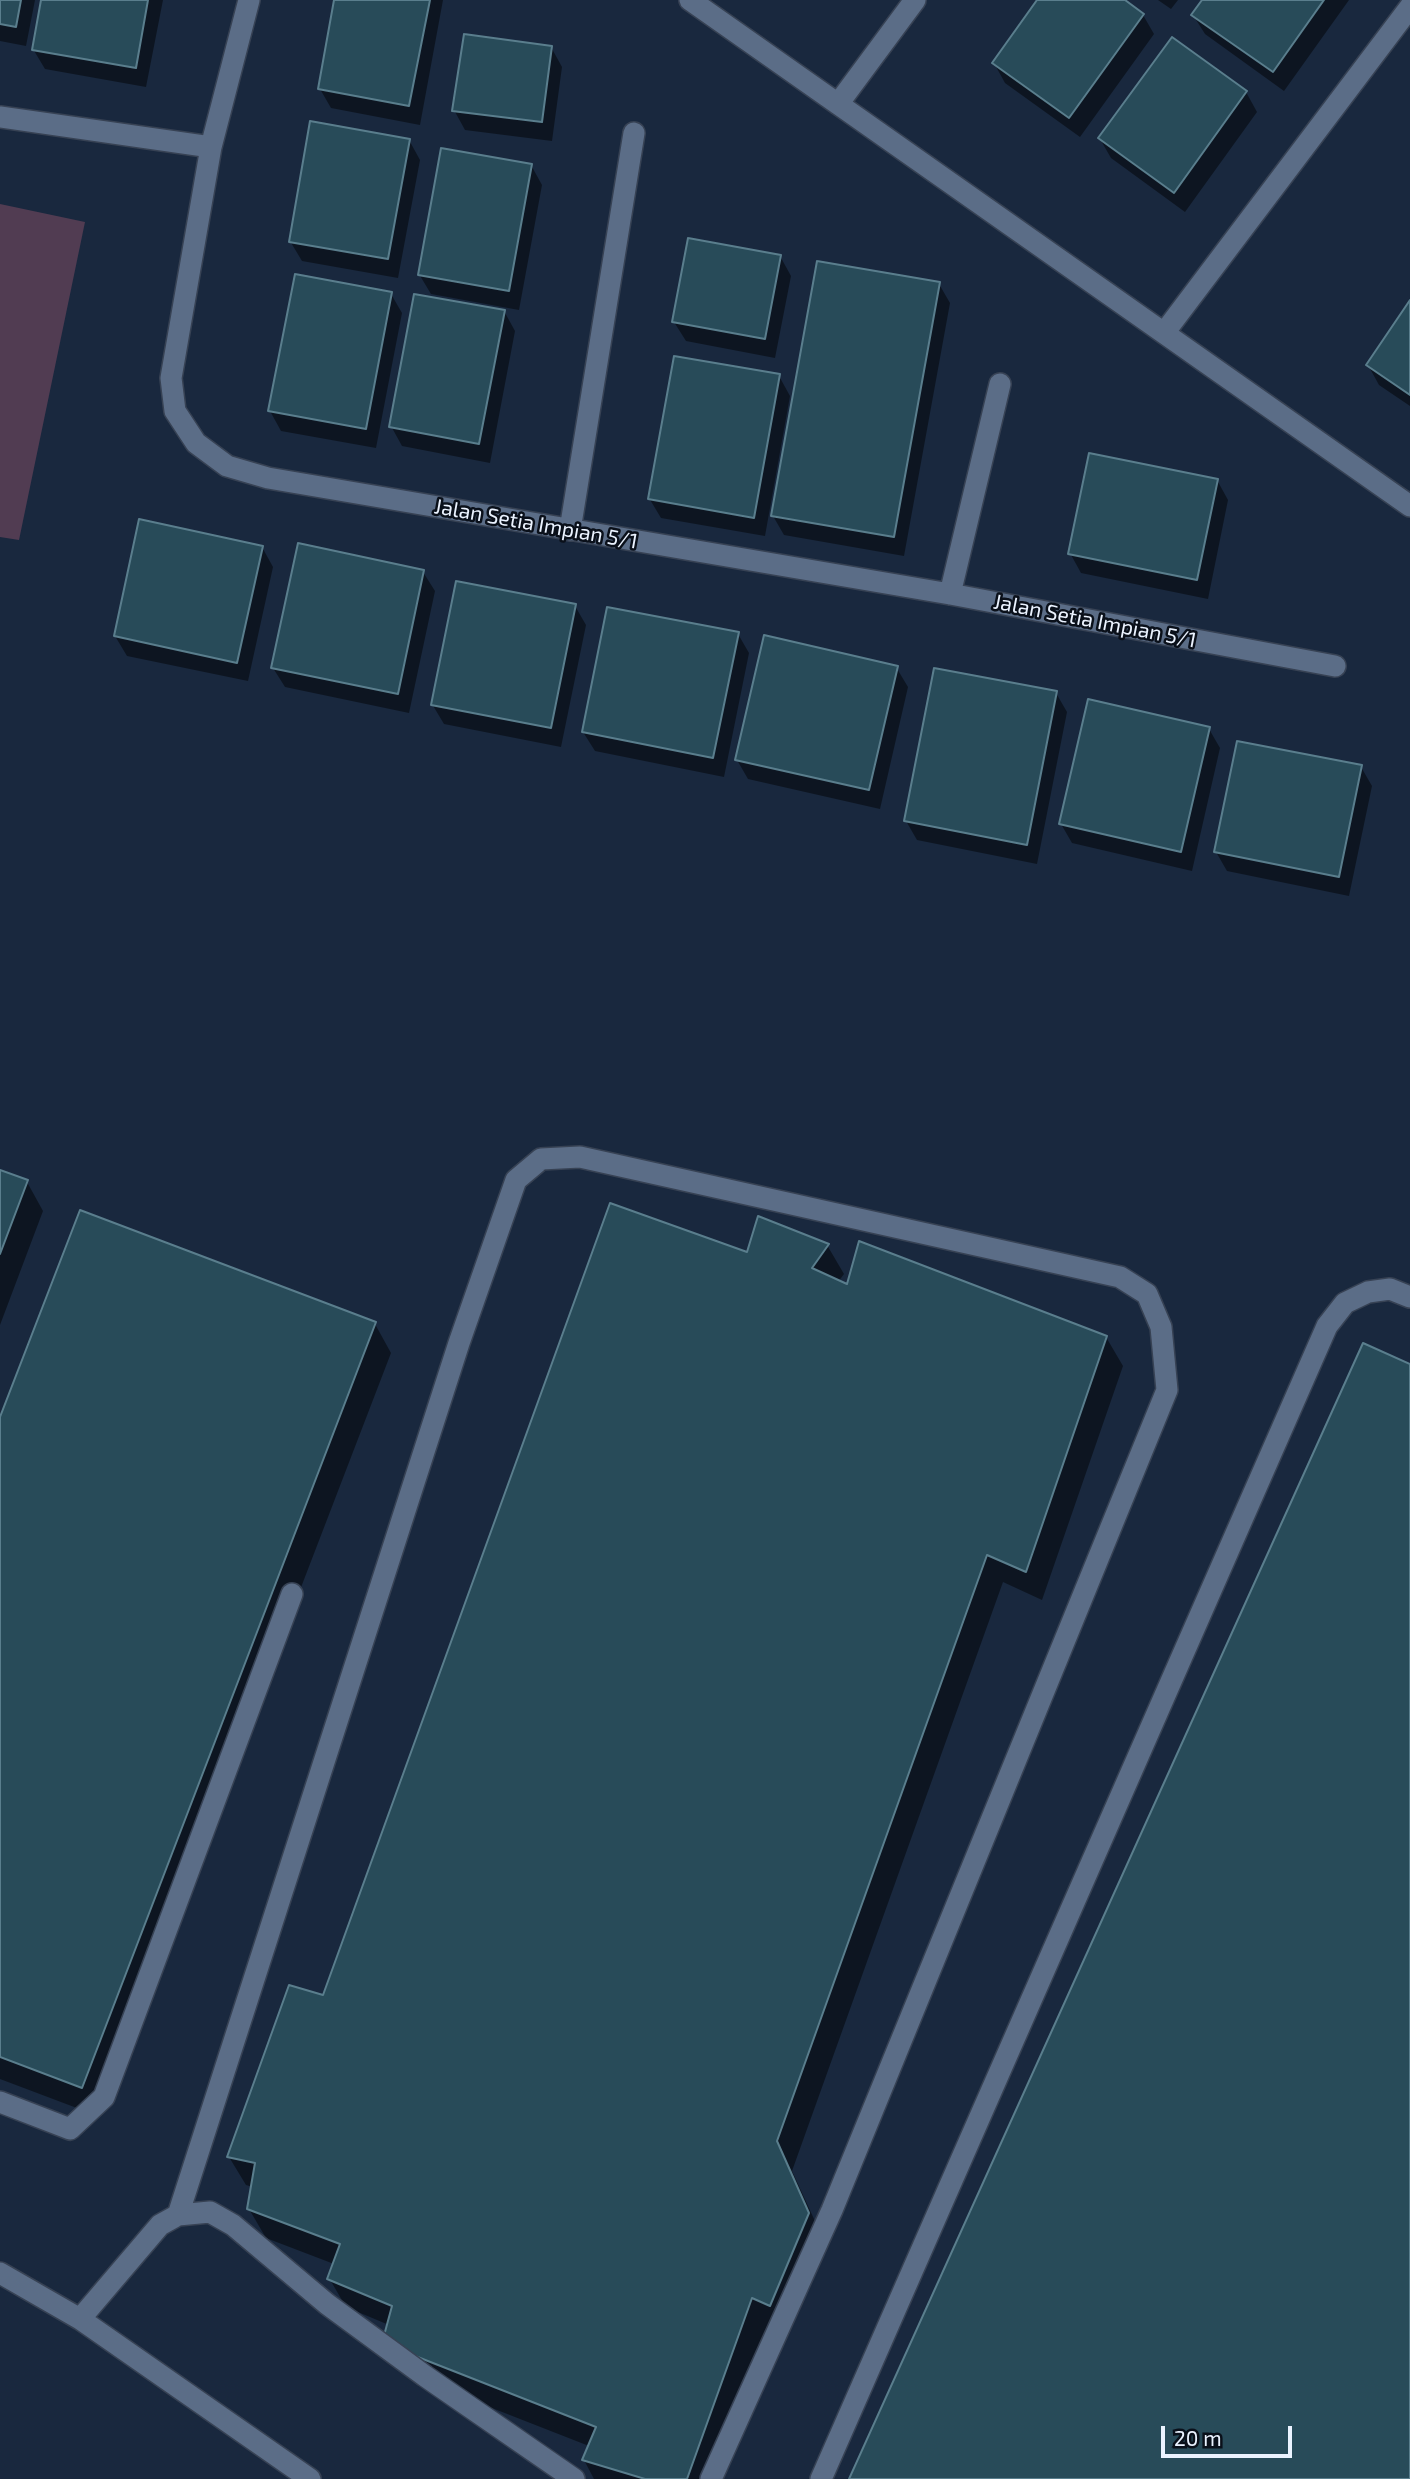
<!DOCTYPE html>
<html>
<head>
<meta charset="utf-8">
<style>
  body { margin:0 }
  #map { position:relative; width:1410px; height:2479px; overflow:hidden; background:#19283e; font-family:"Exo 2",sans-serif }
  canvas { display:block }
  .scale { position:absolute; left:1161px; top:2426px; width:131px; height:32px; box-sizing:border-box; border:4px solid #ebf3ff; border-top:0; padding-left:9px; font-size:21px; line-height:24px; white-space:nowrap; color:#ebf3ff; -webkit-text-stroke:5px #0a101a; paint-order:stroke }
</style>
</head>
<body>
<div id="map">
<canvas width="1410" height="2479"></canvas>
<div class="scale">20 m</div>
</div>
<script>
const g = document.querySelector('canvas').getContext('2d');
g.lineJoin = 'round';
function fill(path, color) { g.fillStyle = color; g.fill(path, 'evenodd'); }
const toPath = rows => new Path2D(rows.map(r => 'M' + r).join(''));
function stroke(path, color, width, dash) { g.strokeStyle = color; g.lineWidth = width; g.lineCap = dash ? 'butt' : 'round'; g.setLineDash(dash || []); g.stroke(path); }
function drawText(font, color, halo, rows, align = 'center') {
  g.font = font + ' "Exo 2",sans-serif'; g.lineWidth = 5; g.setLineDash([]); g.textBaseline = 'middle'; g.strokeStyle = halo; g.fillStyle = color; for (const [text, x, y, turn = 0] of rows) {
    g.save(); g.translate(x, y); g.rotate((+turn || 0) * Math.PI / 180); g.textAlign = isNaN(turn) ? turn : align; if (halo) g.strokeText(text, 0, 0); g.fillText(text, 0, 0); g.restore();
  }
}
fill(toPath([
  [0,204,85,222,19,540,0,537]
]), '#513c52');
fill(toPath([
  [0,0,35,0,26,46,0,41],
  [43,0,163,0,146,87,45,69,33,49],
  [336,0,443,0,420,125,331,108,320,89],
  [1040,0,1122,0,1143,15,1154,34,1080,137,1005,83,994,63],
  [1158,0,1178,0,1171,9],
  [1204,0,1349,0,1284,91,1205,34,1193,15],
  [551,47,562,67,552,141,465,130,454,110],
  [1246,92,1257,112,1185,212,1111,158,1100,139],
  [409,140,420,160,398,278,302,261,290,241],
  [531,165,542,185,519,310,431,294,419,274],
  [780,256,791,276,775,358,686,341,674,322],
  [939,284,950,303,904,556,784,535,773,516],
  [391,294,402,313,376,448,281,431,270,411],
  [1410,303,1410,406,1379,385,1368,365],
  [504,311,515,331,490,463,402,446,391,426],
  [779,376,790,396,765,536,661,518,649,498],
  [1217,480,1228,500,1208,599,1081,573,1070,553],
  [262,547,273,567,248,681,127,656,115,636],
  [423,572,435,591,409,713,285,687,273,668],
  [575,606,586,625,561,747,444,724,432,704],
  [738,634,749,653,724,777,595,751,583,732],
  [896,667,908,687,880,809,748,779,737,760],
  [1056,693,1067,712,1037,864,917,840,906,821],
  [1209,729,1220,748,1192,871,1072,843,1061,824],
  [1361,767,1372,786,1349,896,1227,871,1216,852],
  [0,1172,27,1182,43,1211,0,1325],
  [827,1245,844,1274,838,1282,848,1286,1106,1337,1123,1366,1042,1600,1003,1582,792,2171,825,2243,787,2334,768,2325,713,2479,594,2479,584,2460,589,2446,400,2372,384,2343,389,2325,346,2307,329,2278,334,2264,266,2238,249,2209,253,2187,246,2185,229,2157,324,1997,748,1254],
  [375,1324,391,1353,98,2116,0,2079,0,1422]
]), '#0007');
const building = toPath([
  [0,0,21,0,16,27,0,24,0,0],
  [41,0,148,0,136,68,32,50,41,0],
  [334,0,430,0,409,106,318,89,334,0],
  [1037,0,1125,0,1144,14,1069,118,992,63,1037,0],
  [1202,0,1324,0,1273,72,1191,15,1202,0],
  [464,34,552,46,542,122,452,111,464,34],
  [1172,37,1247,91,1174,193,1098,138,1172,37],
  [310,121,410,139,388,259,289,242,310,121],
  [441,148,532,164,509,291,418,275,441,148],
  [688,238,781,255,765,339,672,322,688,238],
  [817,261,940,282,894,537,771,516,817,261],
  [295,274,392,292,366,429,268,411,295,274],
  [414,294,505,310,479,444,389,427,414,294],
  [1410,300,1410,395,1366,365,1410,300],
  [674,356,780,374,754,518,648,499,674,356],
  [1089,453,1218,479,1197,580,1068,554,1089,453],
  [139,519,263,546,237,663,114,636,139,519],
  [298,543,424,570,398,694,271,668,298,543],
  [456,581,576,604,551,728,431,705,456,581],
  [607,607,739,632,713,758,582,732,607,607],
  [764,635,898,666,869,790,735,760,764,635],
  [934,668,1057,691,1027,845,904,821,934,668],
  [1088,699,1210,727,1181,852,1059,824,1088,699],
  [1237,741,1362,765,1339,877,1214,852,1237,741],
  [0,1170,28,1180,0,1254,0,1170],
  [610,1203,747,1252,758,1216,829,1244,812,1268,847,1284,859,1241,1107,1336,1026,1572,987,1555,777,2141,809,2213,770,2306,752,2298,687,2479,645,2479,582,2460,596,2427,382,2343,392,2306,327,2279,340,2244,247,2209,255,2163,227,2157,289,1985,323,1995,610,1203],
  [80,1210,376,1322,82,2088,0,2057,0,1417,80,1210],
  [1363,1343,1410,1364,1410,2479,849,2479,1363,1343]
]);
fill(building, '#284b59');
stroke(building, '#5a7e8d', 2);
const minor = toPath([
  [249,0,211,147,171,378,175,411,196,443,227,466,268,478,950,594,1335,666],
  [690,0,1410,506],
  [838,104,915,0],
  [0,117,211,147],
  [1164,333,1410,7],
  [570,530,634,133],
  [950,594,1000,384],
  [0,2102,70,2129,104,2097,292,1594],
  [178,2215,459,1343,516,1180,541,1159,580,1157,1120,1277,1147,1294,1161,1327,1167,1390,832,2210,711,2479],
  [0,2273,80,2319,310,2479],
  [80,2319,160,2225,178,2215,210,2212,233,2225,327,2304,425,2376,574,2479],
  [821,2479,1327,1326,1345,1303,1368,1292,1390,1289,1410,1297]
]);
stroke(minor, '#374254', 24);
stroke(minor, '#5b6d87', 21);
drawText('21px', '#ebf3ff', '#0a101a', [
  ["Jalan Setia Impian 5/1",536,524,10],
  ["Jalan Setia Impian 5/1",1095,621,11]
]);
</script>
</body>
</html>
